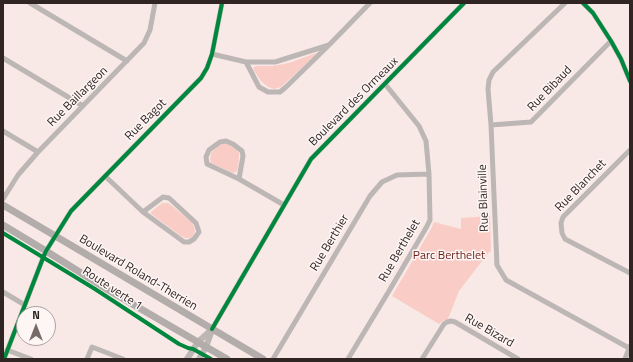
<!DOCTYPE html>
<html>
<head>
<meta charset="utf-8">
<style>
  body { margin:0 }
  #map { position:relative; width:633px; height:362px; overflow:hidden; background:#f8e9e6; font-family:"Titillium Web",sans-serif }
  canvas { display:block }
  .frame { position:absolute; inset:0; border:4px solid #312523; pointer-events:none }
  .north { position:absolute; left:16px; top:306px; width:40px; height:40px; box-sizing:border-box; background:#fdf6f5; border:1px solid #aba2a1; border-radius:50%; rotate:0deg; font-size:11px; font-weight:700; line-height:16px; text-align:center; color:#312523 }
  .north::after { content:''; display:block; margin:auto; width:14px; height:18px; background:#776a67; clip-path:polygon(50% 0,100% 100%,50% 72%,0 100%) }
</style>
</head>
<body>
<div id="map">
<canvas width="633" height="362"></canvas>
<div class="frame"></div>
<div class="north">N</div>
</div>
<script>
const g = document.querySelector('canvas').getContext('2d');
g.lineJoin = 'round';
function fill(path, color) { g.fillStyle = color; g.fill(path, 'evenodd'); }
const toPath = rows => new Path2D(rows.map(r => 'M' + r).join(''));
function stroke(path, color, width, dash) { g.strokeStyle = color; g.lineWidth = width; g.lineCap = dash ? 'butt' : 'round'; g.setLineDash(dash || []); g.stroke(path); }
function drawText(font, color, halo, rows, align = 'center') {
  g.font = font + ' "Titillium Web",sans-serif'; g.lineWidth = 3; g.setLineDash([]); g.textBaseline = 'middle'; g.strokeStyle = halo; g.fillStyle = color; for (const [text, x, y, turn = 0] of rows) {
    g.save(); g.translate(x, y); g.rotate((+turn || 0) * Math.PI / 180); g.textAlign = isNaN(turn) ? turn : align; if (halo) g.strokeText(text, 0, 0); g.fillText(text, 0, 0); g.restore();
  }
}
fill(toPath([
  [319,52,281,87,274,89,268,87,261,81,253,69,254,67,257,66,272,66,289,63],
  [223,144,229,144,235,148,239,153,239,156,238,169,236,172,233,173,211,163,210,159,211,153,219,145],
  [162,203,168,203,171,205,193,223,195,231,193,236,190,238,185,238,181,236,150,213],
  [490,216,491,252,489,252,459,291,448,319,443,321,439,324,392,296,431,229,434,222,461,229,461,218]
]), '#f9cdc6');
stroke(toPath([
  [30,3,127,61],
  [565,3,493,72,489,80,488,89,491,125,497,265,506,280,629,348],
  [583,3,593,13,611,41,621,59,630,81],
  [212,54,246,62,275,62,329,45,370,3],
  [3,58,83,106],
  [246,62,259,87,268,92,280,92,286,87,328,46],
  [491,125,531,122,611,41],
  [3,131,38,152],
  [630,150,563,217,561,223,562,233,565,239,630,273],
  [105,176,143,212,184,242,189,242,194,239,199,232,196,223,169,198,163,197,143,212],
  [239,179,243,156,242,151,233,144,226,141,220,142,209,150,206,157,207,164,239,179,284,205],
  [3,199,18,175,38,152,144,43,150,30,155,3],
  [3,292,25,305],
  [212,329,311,159,464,3],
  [7,350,31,359],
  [4,359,43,258,46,251,71,211,201,78,207,68,212,54,222,3],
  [87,359,92,347,123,359],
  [273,359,370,196,382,182,397,175,429,174],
  [348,359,389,291,426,228,430,220,429,174,426,141,419,126,385,84],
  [422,359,444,324,447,322,451,321,455,322,518,359],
  [625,359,630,346]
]), '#bcb6b5', 5);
stroke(toPath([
  [187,359,198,342,212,329],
  [199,359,206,347,212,330]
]), '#bcb6b5', 6);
stroke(toPath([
  [3,205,263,359],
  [3,225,46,251,110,291,227,359]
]), '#b2acaa', 7);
stroke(toPath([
  [583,3,593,13,611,41,621,59,630,81],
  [3,233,95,289,179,344,188,348,193,349,211,359],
  [212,329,311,159,464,3],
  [4,359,43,258,46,251,71,211,201,78,207,68,212,54,222,3]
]), '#00873e', 4);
drawText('12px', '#312523', '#fdf6f5', [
  ["Rue Bibaud",550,89,-46],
  ["Rue Baillargeon",78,97,-45],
  ["Boulevard des Ormeaux",354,102,-45],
  ["Rue Bagot",146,120,-45],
  ["Rue Blanchet",581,186,-46],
  ["Rue Blainville",484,198,-92],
  ["Rue Berthier",330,243,-59],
  ["Rue Berthelet",400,251,-60],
  ["Boulevard Roland-Therrien",138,273,31],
  ["Route verte 1",112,289,33],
  ["Rue Bizard",489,331,30]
]);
drawText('12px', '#6a1a13', '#fdf6f5', [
  ["Parc Berthelet",449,256]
]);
</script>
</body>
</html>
